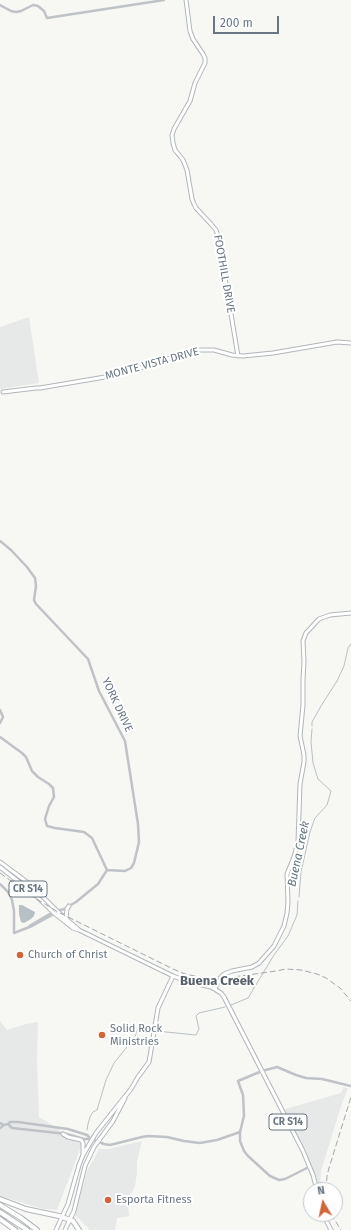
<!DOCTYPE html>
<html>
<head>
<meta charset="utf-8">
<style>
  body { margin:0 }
  #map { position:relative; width:351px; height:1230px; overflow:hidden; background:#f7f7f4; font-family:"Fira Sans",sans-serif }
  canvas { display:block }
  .north { position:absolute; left:303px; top:1182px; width:40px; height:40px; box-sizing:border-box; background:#fff; border:1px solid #c3c8cd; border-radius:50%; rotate:351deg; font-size:11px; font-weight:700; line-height:16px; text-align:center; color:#697682 }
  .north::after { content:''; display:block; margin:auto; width:14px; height:18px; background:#d26439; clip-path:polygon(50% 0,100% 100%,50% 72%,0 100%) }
  .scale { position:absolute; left:213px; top:16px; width:66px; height:18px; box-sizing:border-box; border:2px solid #697682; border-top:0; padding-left:5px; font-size:12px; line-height:14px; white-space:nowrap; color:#697682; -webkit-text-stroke:3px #fff; paint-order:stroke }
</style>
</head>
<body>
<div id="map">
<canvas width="351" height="1230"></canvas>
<div class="north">N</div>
<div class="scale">200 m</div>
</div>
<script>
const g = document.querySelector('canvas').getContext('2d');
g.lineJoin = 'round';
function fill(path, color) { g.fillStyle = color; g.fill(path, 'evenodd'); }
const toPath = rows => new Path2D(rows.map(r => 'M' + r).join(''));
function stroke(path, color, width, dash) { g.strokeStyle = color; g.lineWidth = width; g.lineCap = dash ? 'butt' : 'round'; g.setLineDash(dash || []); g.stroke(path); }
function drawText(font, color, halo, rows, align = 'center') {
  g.font = font + ' "Fira Sans",sans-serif'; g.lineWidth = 4; g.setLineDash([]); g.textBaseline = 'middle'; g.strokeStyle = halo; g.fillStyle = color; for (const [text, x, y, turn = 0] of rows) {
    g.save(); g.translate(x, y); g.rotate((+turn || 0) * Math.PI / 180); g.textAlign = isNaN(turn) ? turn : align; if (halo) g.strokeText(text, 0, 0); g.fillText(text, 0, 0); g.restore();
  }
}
fill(toPath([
  [29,317,39,383,0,389,0,327],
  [0,1021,7,1030,26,1024,38,1022,37,1060,39,1117,82,1144,57,1210,43,1209,0,1196],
  [344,1087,348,1088,342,1103,321,1171,320,1190,318,1190,311,1167,282,1110,341,1093],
  [142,1141,137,1162,137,1173,135,1186,131,1194,127,1197,129,1216,117,1218,115,1230,90,1230,75,1215,87,1171,99,1149,108,1149]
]), '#e7e9e8');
fill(toPath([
  [19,905,22,905,35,912,34,916,31,919,24,923,21,922,19,914]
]), '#b7c0c5');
stroke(toPath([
  [312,726,312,722,321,706,337,681,344,666,348,648,351,644],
  [299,897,301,872,310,832,315,818,327,805,331,791,318,779,313,763,311,742,312,729],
  [231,1005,248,998,274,955,288,936,297,915,298,901],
  [156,1031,196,1035,199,1029,196,1016,199,1013,225,1007],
  [87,1130,88,1124,90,1117,93,1112,97,1110,106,1080,114,1063,135,1037,137,1030,139,1028,152,1030]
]), '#b7c0c5', 1);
const secondary = toPath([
  [186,0,190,31,193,39,203,54,205,58,205,63,195,83,190,101,174,129,172,135,173,143,175,150,183,160,187,170,192,199,194,204,196,208,211,224,216,230,218,236,238,356],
  [3,392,36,388,40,388,105,377,144,367,173,357,196,350,214,350,232,355,243,356,273,353,337,342,351,343],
  [215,989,219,979,224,974,232,971,252,967,259,963,274,946,284,926,287,913,288,902,287,874,294,857,298,842,300,784,304,762,304,755,300,736,303,705,303,680,304,661,303,641,306,633,319,619,330,615,351,613],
  [63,1134,68,1137,81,1140,83,1143,83,1155],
  [56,1230,68,1204,79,1165,83,1155,96,1133,131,1089,138,1077,149,1062,158,1008,173,976],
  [65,1230,74,1211,85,1166,94,1147,113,1121,125,1098]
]);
const primary = toPath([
  [0,862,31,885,58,912,79,930],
  [0,867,33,893,54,913,73,928,79,930,173,976,189,982,211,987,221,993,224,997,303,1151,313,1175,317,1190],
  [66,918,67,909,69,906],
  [323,1214,331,1230]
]);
const motorway = toPath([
  [0,1199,26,1209,59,1216,73,1221,79,1230],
  [0,1205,21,1218,37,1230],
  [0,1212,27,1230],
  [0,1219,15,1230]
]);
stroke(secondary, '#b1b6ba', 5);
stroke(primary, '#b2b6ba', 5);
stroke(motorway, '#b2b6b9', 6);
stroke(toPath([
  [0,5,11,11,16,12,21,11,33,5,38,6,44,11,47,18,164,0],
  [0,541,11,550,27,567,35,578,36,586,34,600,36,604,88,659,99,691,125,741,138,824,139,842,134,863,131,868,125,871,107,870],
  [0,710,3,717,0,723],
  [0,737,22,753,26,757,32,771,38,777,49,784,53,788,54,797,49,806,45,819,47,826,55,828,84,832,92,838,107,870],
  [0,884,8,892,12,900,14,911,14,933,32,926,56,913],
  [29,927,31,925,53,912,64,909,76,902,98,884,107,870],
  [0,1123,4,1125,8,1124,10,1122,18,1122,68,1129,87,1135,91,1139],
  [8,1124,12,1128,67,1134,84,1139,92,1139,104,1144,110,1145,142,1137,148,1136,167,1137,184,1141,200,1143,217,1140,240,1132],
  [0,1128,4,1125],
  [309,1167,285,1179,279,1180,270,1176,248,1156,244,1151,240,1141,240,1132,244,1116,243,1095,238,1081,262,1071,277,1067,296,1075,306,1078,322,1079,351,1086]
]), '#bfc2c6', 2.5);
stroke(secondary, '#fff', 3);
stroke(primary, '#fff', 3);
stroke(motorway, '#fff', 4);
stroke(toPath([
  [0,873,32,896,58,912,173,969,185,974,204,978,219,979,276,971,286,969,301,970,317,974,326,978,340,988,351,1001],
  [326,1190,327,1176,329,1168,351,1097],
  [331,1214,341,1230]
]), '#a1a6ab', 1, [6, 3]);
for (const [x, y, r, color] of [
  [20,955,4,"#d26439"],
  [102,1035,4,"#d26439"],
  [108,1200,4,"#d26439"]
]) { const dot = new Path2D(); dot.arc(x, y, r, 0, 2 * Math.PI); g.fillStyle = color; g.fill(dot); stroke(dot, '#fff', 1.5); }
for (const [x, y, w] of [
  [28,889,38],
  [288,1122,38]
]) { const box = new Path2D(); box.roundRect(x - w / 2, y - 8, w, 16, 3); g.fillStyle = '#fff'; g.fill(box); stroke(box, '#697682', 1); }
drawText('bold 10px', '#697682', null, [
  ["CR S14",28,889],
  ["CR S14",288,1122]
]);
drawText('11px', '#697682', '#fff', [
  ["FOOTHILL DRIVE",224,274,80],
  ["MONTE VISTA DRIVE",152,364,-15],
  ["YORK DRIVE",117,705,65]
]);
drawText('11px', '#697682', '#fff', [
  ["Church of Christ",28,955],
  ["Solid Rock",110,1029],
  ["Ministries",110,1042],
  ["Esporta Fitness",116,1200]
], 'left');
drawText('italic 12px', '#65767e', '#fff', [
  ["Buena Creek",299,854,-78]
]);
drawText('bold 13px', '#565f68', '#fff', [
  ["Buena Creek",217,981]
]);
</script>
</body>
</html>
